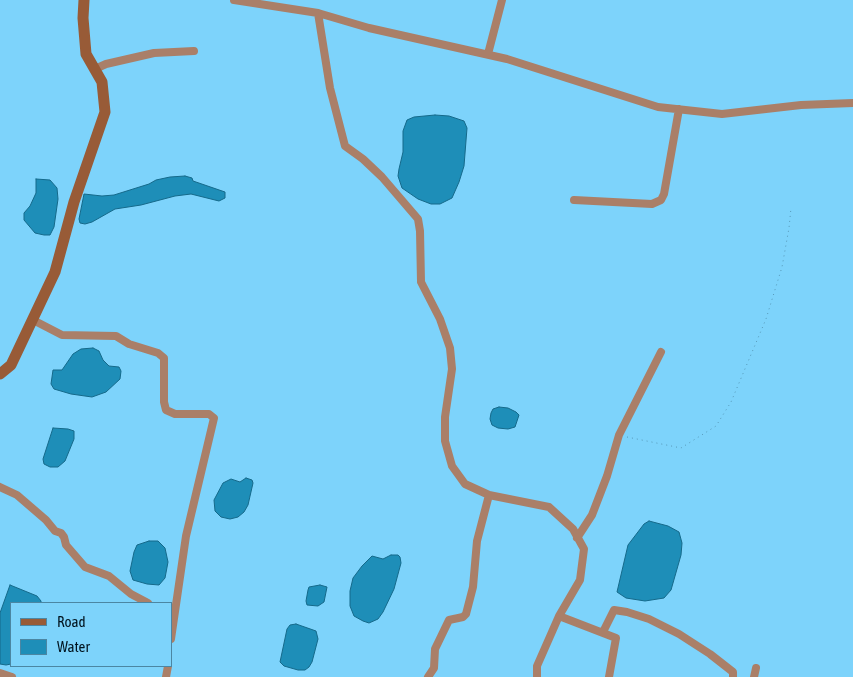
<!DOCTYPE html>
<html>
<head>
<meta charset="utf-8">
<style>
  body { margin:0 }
  #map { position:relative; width:853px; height:677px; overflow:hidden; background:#7dd3fb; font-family:"Asap Condensed",sans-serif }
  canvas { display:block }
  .legend { position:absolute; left:10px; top:602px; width:162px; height:65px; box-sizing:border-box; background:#7dd3fb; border:1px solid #4b86a3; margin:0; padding:6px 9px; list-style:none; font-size:15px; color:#00131e }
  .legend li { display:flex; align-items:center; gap:10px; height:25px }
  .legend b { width:25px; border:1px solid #4b86a3 }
</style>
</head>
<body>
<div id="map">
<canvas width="853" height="677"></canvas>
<ul class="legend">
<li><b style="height:6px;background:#985b37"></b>Road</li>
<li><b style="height:14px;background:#1e8eb8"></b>Water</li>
</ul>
</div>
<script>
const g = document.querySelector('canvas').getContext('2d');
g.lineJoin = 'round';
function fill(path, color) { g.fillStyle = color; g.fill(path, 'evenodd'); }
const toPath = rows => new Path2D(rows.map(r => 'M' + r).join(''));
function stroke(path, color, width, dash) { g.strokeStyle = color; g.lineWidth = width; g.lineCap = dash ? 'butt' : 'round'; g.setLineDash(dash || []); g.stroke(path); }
const water = toPath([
  [435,115,449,116,464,121,467,128,464,166,459,182,452,198,440,204,431,204,418,199,402,188,398,176,399,169,403,152,403,131,407,120,414,117,435,115],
  [185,176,192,178,193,181,225,192,225,198,219,201,191,194,175,196,141,205,115,209,92,222,85,224,80,223,79,219,84,194,102,196,114,195,149,184,156,180,170,177,185,176],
  [36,179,50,180,57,188,58,199,54,227,50,235,44,235,35,233,24,220,24,213,30,206,36,193,36,179],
  [93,348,99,351,103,360,109,366,119,367,121,371,120,379,106,392,92,397,71,394,54,389,51,384,53,370,62,370,73,354,81,349,93,348],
  [499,407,508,408,516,412,519,415,515,427,508,429,498,428,492,425,490,419,491,413,493,409,499,407],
  [53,428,68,429,74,431,74,439,65,461,58,467,50,467,44,464,43,459,53,428],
  [246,478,252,480,253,483,248,505,244,512,238,517,230,519,221,517,215,511,214,500,223,483,231,479,240,482,246,478],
  [649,521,668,526,679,532,682,543,681,555,671,590,664,598,645,601,626,598,617,592,628,545,644,524,649,521],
  [149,541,158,541,165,548,168,562,165,578,159,585,147,584,133,580,130,571,134,552,137,545,149,541],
  [391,555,398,555,400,557,401,563,394,589,383,612,378,619,369,623,363,621,354,616,350,606,350,591,353,578,362,566,372,556,383,559,391,555],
  [10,585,37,596,41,601,41,603,11,603,11,664,6,665,0,664,0,613,10,585],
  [320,585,327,587,324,602,318,606,307,605,306,601,308,590,309,587,320,585],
  [296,624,316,631,318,639,312,662,309,667,305,670,298,670,284,666,280,662,287,629,290,625,296,624]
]);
fill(water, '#1e8eb8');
stroke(water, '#15698a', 1);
stroke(toPath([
  [627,437,681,448,716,426,731,402,766,319,782,267,789,228,791,208]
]), '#5697b6', 1, [1, 4]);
stroke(toPath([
  [234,0,318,13,369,28,507,59,658,107,722,114,801,105,853,103],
  [318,13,330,88,345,146,363,159,382,177,418,219,420,231,421,282,440,319,450,348,452,369,445,417,445,441,452,466,465,484,489,495,549,507,573,529,584,549,580,580,559,616,537,666,537,677],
  [488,54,502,0],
  [95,69,106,64,154,53,194,51],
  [574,200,652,204,661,200,664,194,679,109],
  [33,320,62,335,116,336,129,344,158,353,164,358,164,402,166,410,175,414,209,414,214,418,186,536,171,639],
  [0,487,17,495,46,520,55,531,61,533,64,537,66,545,85,567,109,576,131,594,148,603],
  [577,538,592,515,607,476,619,435,661,352],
  [559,616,616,638,609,677],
  [603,632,614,610,627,612,649,619,679,634,710,654,733,672,733,677],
  [0,673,12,677],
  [166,677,168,666],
  [428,677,434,668,435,649,449,620,463,617,466,614,473,587,477,541,489,495],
  [754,677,756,668]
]), '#aa7f68', 8);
stroke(toPath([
  [0,374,11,365,55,272,74,202,105,112,102,82,86,54,83,18,84,0]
]), '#985b37', 11);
</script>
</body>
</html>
